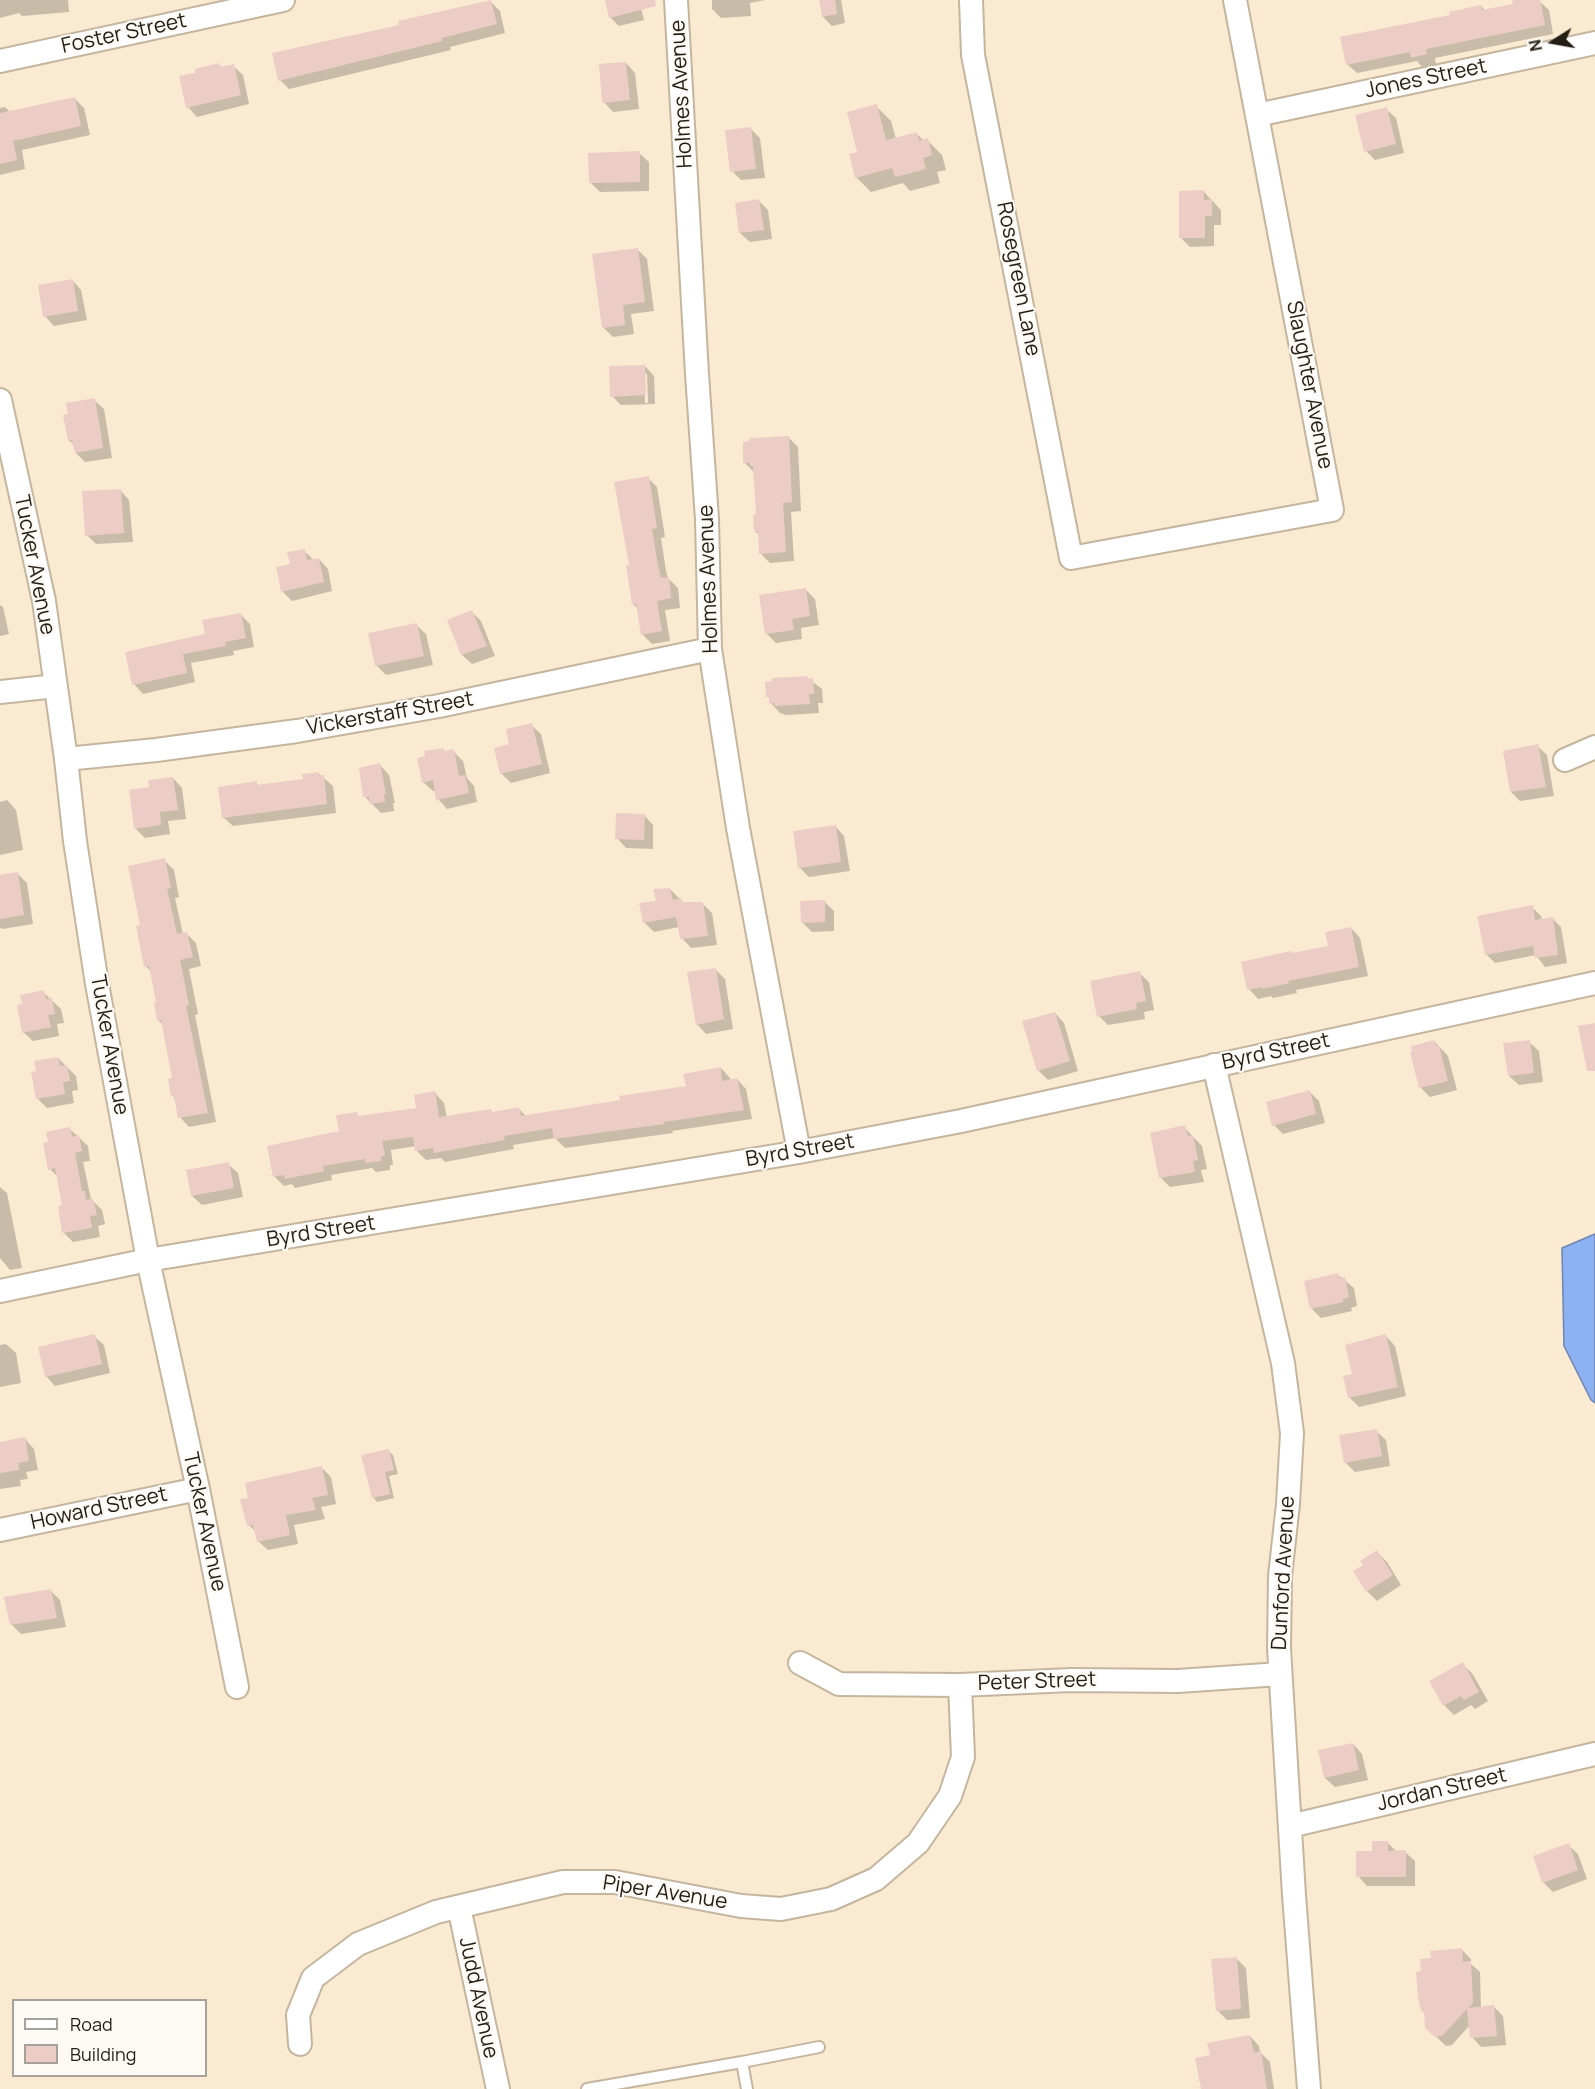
<!DOCTYPE html>
<html>
<head>
<meta charset="utf-8">
<style>
  body { margin:0 }
  #map { position:relative; width:1595px; height:2089px; overflow:hidden; background:#faead2; font-family:Manrope,sans-serif }
  canvas { display:block }
  .legend { position:absolute; left:12px; top:1999px; width:195px; height:78px; box-sizing:border-box; background:#fdf9f5; border:2px solid #a6a19b; margin:0; padding:8px 10px; list-style:none; font-size:18px; color:#231d14 }
  .legend li { display:flex; align-items:center; gap:12px; height:30px }
  .legend b { width:30px; border:2px solid #a6a19b }
  .north { position:absolute; left:1523px; top:12px; width:60px; height:60px; -webkit-text-stroke:4px #fdf9f5; paint-order:stroke; rotate:259deg; font-size:16px; font-weight:700; line-height:24px; text-align:center; color:#231d14 }
  .north::after { content:''; display:block; margin:auto; width:21px; height:27px; background:#231d14; clip-path:polygon(50% 0,100% 100%,50% 72%,0 100%) }
</style>
</head>
<body>
<div id="map">
<canvas width="1595" height="2089"></canvas>
<ul class="legend">
<li><b style="height:8px;background:#fff"></b>Road</li>
<li><b style="height:16px;background:#eccdc6"></b>Building</li>
</ul>
<div class="north">N</div>
</div>
<script>
const g = document.querySelector('canvas').getContext('2d');
g.lineJoin = 'round';
function fill(path, color) { g.fillStyle = color; g.fill(path, 'evenodd'); }
const toPath = rows => new Path2D(rows.map(r => 'M' + r).join(''));
function stroke(path, color, width, dash) { g.strokeStyle = color; g.lineWidth = width; g.lineCap = dash ? 'butt' : 'round'; g.setLineDash(dash || []); g.stroke(path); }
function drawText(font, color, halo, rows, align = 'center') {
  g.font = font + ' Manrope,sans-serif'; g.lineWidth = 4.5; g.setLineDash([]); g.textBaseline = 'middle'; g.strokeStyle = halo; g.fillStyle = color; for (const [text, x, y, turn = 0] of rows) {
    g.save(); g.translate(x, y); g.rotate((+turn || 0) * Math.PI / 180); g.textAlign = isNaN(turn) ? turn : align; if (halo) g.strokeText(text, 0, 0); g.fillText(text, 0, 0); g.restore();
  }
}
const water = toPath([
  [1595,1234,1595,1403,1591,1400,1564,1346,1562,1248,1595,1234]
]);
fill(water, '#8db2f3');
stroke(water, '#6d85b0', 1.5);
fill(toPath([
  [0,0,68,0,69,12,22,16,19,13,0,18],
  [606,0,639,0,644,20,619,26,610,17],
  [712,0,765,0,750,3,751,16,721,18,712,9],
  [820,0,841,0,845,23,832,26,823,17],
  [490,1,500,11,505,33,450,47,451,50,289,89,280,80,400,26],
  [1539,1,1549,10,1553,34,1435,58,1436,64,1422,67,1417,61,1357,73,1347,64,1451,16,1481,6,1486,11],
  [626,63,635,73,639,109,613,112,604,102],
  [219,65,223,68,233,66,243,75,249,104,197,117,188,107,197,74],
  [74,98,84,108,90,135,22,150,25,169,0,175,0,108,5,107,10,112],
  [876,106,891,121,896,139,916,133,924,141,927,140,942,155,946,170,937,172,940,183,910,191,903,183,871,192,856,177,859,153],
  [1386,109,1396,118,1404,153,1375,160,1366,151],
  [751,129,760,138,765,178,741,180,732,171],
  [639,153,649,162,649,191,600,192,591,183],
  [1204,192,1221,210,1221,225,1214,225,1214,246,1190,247,1181,238],
  [759,201,768,210,772,239,750,242,740,233],
  [637,249,647,259,654,311,631,314,634,334,613,337,604,328],
  [72,280,81,290,87,320,54,326,45,316],
  [645,366,654,376,655,404,621,405,612,396],
  [644,374,647,374,648,403,645,403],
  [94,400,104,409,112,458,85,462,76,453,75,446,69,440],
  [789,438,798,447,801,511,791,512,794,561,770,563,760,553,759,535,755,531,758,516,754,472,745,463],
  [648,478,657,487,665,537,661,538,666,571,668,578,678,588,680,608,665,610,670,641,652,644,642,634,638,609,633,604],
  [120,490,129,500,133,542,96,544,87,535],
  [304,551,314,560,319,559,328,569,332,591,292,601,283,592,278,568,291,565],
  [806,590,815,599,819,625,801,628,802,639,776,643,767,634],
  [0,605,3,607,9,634,0,636],
  [472,612,481,621,495,656,472,664,462,655,449,621],
  [241,615,250,624,254,647,233,651,234,655,191,663,195,682,143,694,134,684,207,635],
  [416,625,426,634,433,665,386,675,376,665],
  [808,678,822,689,823,703,818,703,819,713,786,715,780,713,771,703,768,696],
  [531,725,541,734,550,773,511,783,501,773,511,745],
  [1537,746,1547,755,1554,796,1520,801,1511,792],
  [443,749,446,753,453,751,463,761,467,778,474,786,477,802,447,809,438,799,436,791,433,791,423,782,427,757],
  [380,765,389,775,395,803,393,803,394,811,381,813,365,797,361,769],
  [318,773,333,786,336,813,233,826,223,817,256,783,260,786,304,780],
  [173,778,182,788,186,819,168,821,170,834,145,838,135,828,151,789],
  [7,800,16,810,23,850,0,855,0,802],
  [644,815,653,825,653,849,626,848,617,838],
  [835,826,844,836,850,871,809,877,800,868],
  [164,860,174,870,179,897,175,898,183,934,187,934,196,943,201,966,189,969,198,1014,195,1015,216,1122,189,1127,180,1117,176,1100,173,1096,174,1079,163,1025,158,1020,158,1003,152,973,146,966,141,927],
  [18,874,27,883,33,924,2,929,0,927,0,876],
  [670,889,684,903,702,903,712,913,717,945,691,948,682,938,679,927,654,932,644,922,657,903],
  [825,902,834,911,834,931,812,932,802,922],
  [1532,907,1541,916,1542,920,1552,918,1561,927,1567,963,1545,967,1536,955,1495,963,1486,954],
  [1351,928,1360,938,1368,976,1296,990,1297,993,1273,998,1271,996,1258,999,1249,989,1293,955,1330,948],
  [715,969,725,979,733,1029,706,1034,697,1024],
  [1139,973,1149,982,1154,1010,1144,1012,1145,1019,1108,1025,1099,1016],
  [43,992,61,1009,64,1023,57,1024,59,1036,33,1041,23,1032],
  [1055,1013,1064,1023,1078,1071,1048,1080,1038,1070],
  [1434,1041,1448,1056,1457,1090,1430,1097,1421,1088,1412,1053],
  [1529,1042,1539,1051,1543,1082,1519,1085,1509,1076],
  [58,1058,76,1076,78,1090,72,1091,74,1103,47,1108,38,1099],
  [721,1068,730,1078,730,1081,737,1079,746,1089,752,1119,672,1131,673,1133,565,1148,555,1138,513,1145,514,1149,445,1162,441,1158,426,1160,417,1151,416,1146,391,1150,393,1165,390,1165,390,1170,376,1172,372,1168,331,1175,332,1180,295,1188,292,1184,284,1186,274,1176,340,1132,356,1113,360,1117,418,1110,435,1093,444,1103,447,1118,491,1111,493,1113,519,1109,527,1117,622,1101,687,1087],
  [1310,1092,1319,1101,1325,1123,1283,1134,1274,1125],
  [1184,1127,1202,1146,1207,1169,1201,1170,1204,1182,1170,1187,1161,1178],
  [70,1129,88,1146,90,1161,83,1162,91,1199,102,1210,105,1224,98,1226,100,1237,73,1242,64,1233,59,1207,64,1206,59,1178,50,1169],
  [228,1164,238,1173,243,1197,202,1205,192,1196],
  [0,1187,7,1193,22,1268,10,1270,0,1258],
  [1337,1274,1354,1288,1357,1306,1351,1308,1352,1311,1321,1318,1312,1309],
  [94,1336,104,1345,110,1373,55,1386,46,1376],
  [1386,1336,1395,1346,1406,1396,1359,1407,1349,1397,1354,1376],
  [6,1344,16,1353,21,1383,0,1387,0,1345],
  [1376,1431,1386,1440,1390,1466,1355,1472,1345,1462],
  [25,1439,34,1449,38,1470,26,1472,28,1479,20,1480,21,1486,0,1489,0,1443],
  [389,1451,393,1455,398,1474,389,1476,394,1498,377,1502,373,1497],
  [322,1468,331,1477,336,1504,321,1507,325,1519,294,1525,298,1544,268,1550,258,1541,257,1533,249,1525],
  [1377,1552,1387,1562,1401,1585,1377,1601,1367,1591,1355,1572,1365,1566],
  [51,1591,60,1600,66,1627,21,1634,11,1624],
  [1462,1664,1472,1673,1488,1701,1475,1709,1471,1705,1454,1715,1444,1705,1431,1681],
  [1353,1744,1362,1754,1368,1780,1335,1787,1325,1778],
  [1388,1843,1397,1852,1405,1852,1415,1861,1415,1886,1367,1886,1358,1876,1374,1853],
  [1568,1845,1578,1854,1587,1879,1553,1892,1543,1882],
  [1462,1950,1471,1959,1471,1964,1480,1972,1481,2008,1494,2007,1503,2016,1506,2045,1481,2047,1472,2037,1470,2025,1452,2045,1446,2046,1427,2028,1425,2014,1422,2010,1423,1972,1432,1959],
  [1236,1958,1246,1968,1250,2018,1227,2020,1217,2010],
  [1250,2036,1259,2046,1260,2052,1270,2062,1274,2089,1203,2089,1211,2056]
]), '#0003');
fill(toPath([
  [491,0,497,24,442,38,442,41,278,81,272,53,399,25,398,21],
  [605,0,655,0,656,6,609,18],
  [819,0,835,0,837,14,822,17],
  [1512,0,1540,0,1545,25,1426,49,1427,54,1411,58,1410,52,1346,65,1340,37,1450,15,1449,12,1481,5,1482,10,1513,4],
  [626,62,630,100,602,103,599,64],
  [219,63,220,67,234,64,241,95,186,108,179,76,195,73,195,69],
  [75,97,81,126,13,141,17,160,0,164,0,113],
  [877,104,886,140,917,132,919,141,928,138,932,155,923,158,926,169,895,177,892,168,855,178,849,154,857,152,847,112],
  [1387,107,1396,144,1364,152,1355,115],
  [751,127,756,169,730,172,725,130],
  [640,151,640,182,589,183,588,153],
  [1204,190,1204,200,1212,199,1212,216,1205,216,1205,238,1179,238,1179,191],
  [759,199,764,230,739,233,735,203],
  [638,248,645,302,623,305,625,325,602,328,592,254],
  [73,279,78,311,43,317,38,285],
  [645,365,646,395,610,397,609,366],
  [95,398,103,448,75,453,72,440,68,441,63,415,68,414,66,403],
  [789,436,792,502,783,503,786,552,759,554,758,531,754,531,753,515,756,514,753,466,750,466,750,463,743,463,743,442,749,441,749,438],
  [649,476,657,528,652,529,657,560,661,578,669,577,671,598,657,601,662,631,641,635,636,604,632,605,626,565,629,565,614,482],
  [121,489,124,533,85,536,82,491],
  [305,549,307,560,319,558,324,582,281,592,276,567,290,564,287,552],
  [806,588,810,616,792,619,794,630,765,634,759,595],
  [472,610,487,646,461,655,447,620],
  [241,613,246,638,225,642,226,646,183,654,187,673,132,685,125,652,205,634,202,620],
  [417,623,424,656,375,666,368,633],
  [808,676,808,679,813,678,814,694,809,694,810,704,775,706,774,703,769,704,769,697,766,697,765,682,772,681,772,678],
  [532,723,542,764,500,774,494,748,509,744,506,729],
  [1538,744,1546,787,1510,792,1503,751],
  [444,748,444,751,454,749,459,776,465,775,469,793,436,800,433,780,422,783,417,758,425,756,424,751],
  [380,763,386,794,384,794,385,802,370,804,369,797,363,797,359,768],
  [319,772,319,776,324,775,327,804,222,818,218,787,257,781,257,785,303,779,302,774],
  [173,777,178,810,160,812,161,825,134,829,129,790,149,787,148,780],
  [616,813,645,814,644,840,615,839],
  [836,825,841,862,798,868,793,831],
  [165,858,171,888,167,889,177,934,187,932,193,957,180,960,189,1005,186,1006,208,1113,178,1118,174,1096,171,1096,168,1079,172,1078,161,1020,157,1021,154,1003,156,1002,149,966,144,967,136,926,140,925,128,866],
  [18,872,24,915,0,919,0,875],
  [670,888,673,900,681,898,682,902,703,902,708,936,680,939,676,917,643,923,639,903,656,901,653,889],
  [825,900,825,922,801,923,800,901],
  [1533,905,1535,920,1553,917,1558,955,1535,958,1533,946,1485,955,1477,916],
  [1351,927,1359,967,1288,981,1289,983,1262,989,1262,987,1247,990,1241,962,1291,951,1292,953,1328,946,1325,932],
  [716,968,724,1019,696,1025,687,972],
  [1140,971,1146,1001,1136,1003,1137,1009,1097,1017,1090,981],
  [44,990,46,999,52,998,55,1014,48,1015,51,1027,22,1033,17,1005,22,1004,20,995],
  [1055,1012,1070,1061,1037,1071,1022,1021],
  [1595,1023,1595,1071,1587,1071,1578,1026],
  [1435,1040,1436,1046,1439,1045,1448,1081,1419,1088,1410,1052,1412,1052,1411,1046],
  [1530,1040,1534,1073,1508,1076,1503,1043],
  [58,1057,60,1066,67,1065,70,1081,63,1082,65,1094,36,1099,31,1072,36,1071,34,1061],
  [721,1067,722,1081,737,1078,744,1110,664,1122,664,1124,554,1139,552,1128,504,1136,505,1140,434,1153,433,1148,415,1151,413,1137,382,1141,385,1156,381,1156,381,1161,365,1163,365,1159,323,1166,324,1171,285,1179,284,1175,273,1177,267,1146,339,1131,336,1115,357,1112,358,1116,416,1108,414,1095,435,1091,439,1117,491,1109,492,1112,519,1107,521,1116,620,1100,619,1096,686,1086,683,1074],
  [1310,1090,1316,1114,1272,1126,1266,1102],
  [1185,1125,1188,1136,1193,1135,1198,1160,1193,1161,1195,1172,1159,1178,1150,1133],
  [70,1127,72,1137,79,1135,82,1151,75,1153,82,1191,85,1191,86,1200,93,1199,97,1215,90,1216,92,1228,62,1233,58,1206,62,1205,55,1168,48,1170,43,1143,48,1142,46,1132],
  [229,1162,234,1188,191,1196,186,1170],
  [1338,1273,1339,1278,1345,1277,1349,1297,1343,1299,1343,1302,1310,1309,1304,1281],
  [95,1334,102,1364,45,1377,38,1347],
  [1386,1334,1398,1387,1348,1398,1343,1376,1352,1374,1345,1345],
  [1377,1429,1382,1456,1344,1463,1339,1435],
  [25,1437,29,1461,18,1463,19,1470,0,1473,0,1442],
  [389,1449,394,1470,385,1472,390,1494,372,1498,361,1455],
  [322,1466,328,1495,312,1498,316,1510,286,1515,290,1535,257,1542,253,1525,247,1526,240,1499,248,1498,245,1483],
  [1377,1550,1393,1575,1366,1592,1353,1571,1363,1565,1360,1561],
  [51,1589,57,1618,10,1625,4,1597],
  [1463,1662,1479,1692,1464,1700,1461,1696,1443,1706,1429,1681],
  [1353,1743,1359,1770,1324,1778,1318,1750],
  [1372,1841,1388,1841,1388,1851,1406,1850,1406,1877,1356,1877,1356,1851,1372,1851],
  [1569,1843,1578,1870,1542,1883,1533,1856],
  [1462,1948,1463,1962,1471,1961,1473,2003,1468,2008,1494,2005,1497,2036,1470,2038,1467,2009,1442,2036,1435,2037,1425,2028,1424,2011,1421,2011,1418,1998,1416,1972,1421,1971,1420,1959,1431,1958,1430,1951],
  [1237,1957,1241,2009,1216,2011,1211,1959],
  [1250,2035,1254,2053,1261,2051,1267,2089,1201,2089,1195,2058,1210,2055,1207,2043]
]), '#eccdc6');
const lane = toPath([
  [742,2062,819,2047],
  [587,2089,742,2062,747,2089]
]);
const street = toPath([
  [676,0,697,374,707,519,710,649,738,828,799,1152],
  [971,0,973,55,1071,558,1332,510,1235,0],
  [0,61,283,0],
  [1257,115,1595,43],
  [0,400,44,601,66,759,75,841,97,984,148,1260,198,1489,237,1687],
  [0,692,56,686],
  [66,759,156,750,297,731,439,706,710,649],
  [1565,760,1595,747],
  [1214,1065,1283,1363,1292,1433,1288,1504,1280,1576,1279,1648,1294,1895,1309,2089],
  [0,1291,148,1260,799,1152,961,1121,1595,983],
  [0,1530,198,1489],
  [800,1663,839,1684,960,1685,1071,1680,1178,1681,1280,1674],
  [1290,1826,1595,1754],
  [459,1907,498,2089],
  [300,2044,298,2015,313,1978,358,1944,436,1912,563,1882,615,1882,741,1906,781,1909,831,1899,876,1879,918,1843,950,1796,963,1757,960,1685]
]);
stroke(lane, '#c4b59e', 14);
stroke(street, '#c4b59e', 26);
stroke(lane, '#fff', 10);
stroke(street, '#fff', 22);
drawText('21px', '#231d14', '#fdf9f5', [
  ["Foster Street",124,34,-12],
  ["Jones Street",1426,79,-12],
  ["Holmes Avenue",682,94,-93],
  ["Rosegreen Lane",1018,279,79],
  ["Slaughter Avenue",1309,385,79],
  ["Tucker Avenue",34,565,79],
  ["Holmes Avenue",709,579,-92],
  ["Vickerstaff Street",390,714,-10],
  ["Tucker Avenue",109,1045,80],
  ["Byrd Street",1276,1052,-12],
  ["Byrd Street",800,1151,-10],
  ["Byrd Street",321,1232,-9],
  ["Howard Street",99,1509,-12],
  ["Tucker Avenue",204,1522,78],
  ["Dunford Avenue",1284,1573,-87],
  ["Peter Street",1037,1682,-2],
  ["Jordan Street",1442,1790,-13],
  ["Piper Avenue",665,1893,9],
  ["Judd Avenue",478,1998,78]
]);
</script>
</body>
</html>
